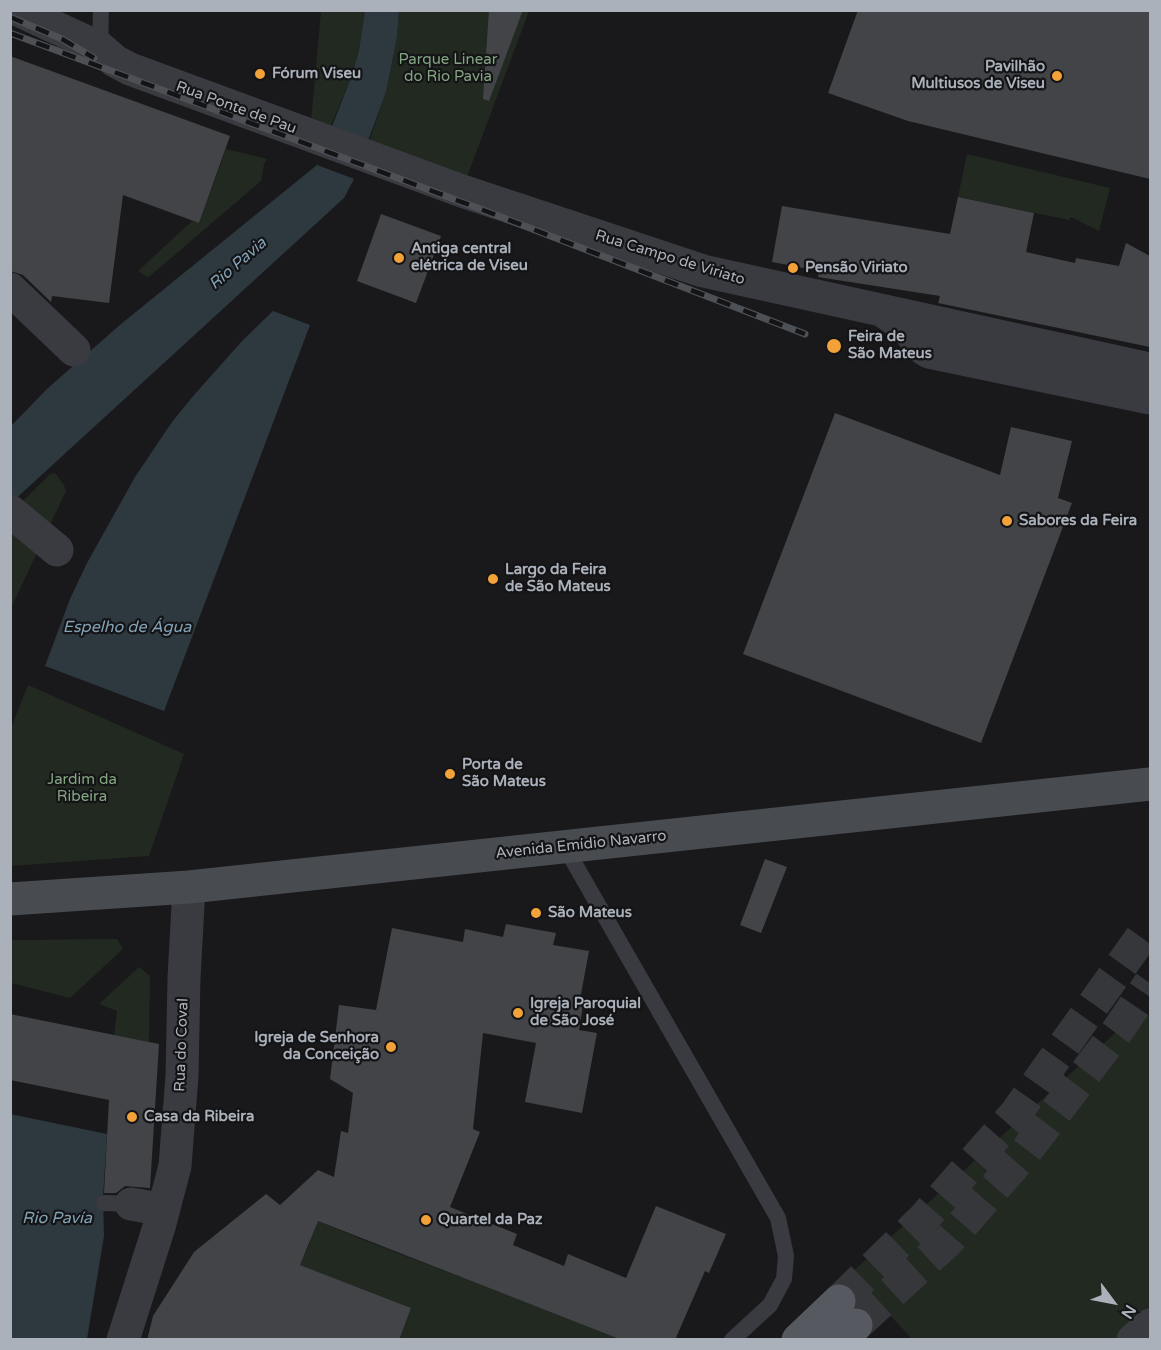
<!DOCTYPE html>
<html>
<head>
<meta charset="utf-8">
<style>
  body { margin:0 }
  #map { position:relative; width:1161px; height:1350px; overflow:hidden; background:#19191b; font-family:"Varela Round",sans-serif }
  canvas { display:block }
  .frame { position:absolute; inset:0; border:12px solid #abb1bb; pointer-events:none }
  .north { position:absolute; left:1083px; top:1272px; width:60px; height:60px; -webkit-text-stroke:4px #141416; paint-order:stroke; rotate:122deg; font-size:16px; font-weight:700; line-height:24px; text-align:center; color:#abb1bb }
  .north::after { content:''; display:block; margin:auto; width:21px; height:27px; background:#abb1bb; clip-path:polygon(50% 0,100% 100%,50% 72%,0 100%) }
</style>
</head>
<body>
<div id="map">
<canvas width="1161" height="1350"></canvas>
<div class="frame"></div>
<div class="north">N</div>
</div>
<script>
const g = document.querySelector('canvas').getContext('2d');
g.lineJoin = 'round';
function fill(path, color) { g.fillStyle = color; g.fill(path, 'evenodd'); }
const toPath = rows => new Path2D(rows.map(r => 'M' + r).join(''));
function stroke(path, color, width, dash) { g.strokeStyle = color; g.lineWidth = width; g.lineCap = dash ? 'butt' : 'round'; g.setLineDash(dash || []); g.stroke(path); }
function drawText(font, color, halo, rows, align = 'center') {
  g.font = font + ' "Varela Round",sans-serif'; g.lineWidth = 4.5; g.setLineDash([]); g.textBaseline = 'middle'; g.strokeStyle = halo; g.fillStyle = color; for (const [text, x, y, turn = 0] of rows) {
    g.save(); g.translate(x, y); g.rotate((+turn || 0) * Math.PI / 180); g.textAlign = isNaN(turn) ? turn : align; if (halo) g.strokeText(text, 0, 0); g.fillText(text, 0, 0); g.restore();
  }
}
fill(toPath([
  [321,11,365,11,359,50,352,75,330,128,311,122],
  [399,11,529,11,467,177,369,142,386,92,397,37],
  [226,149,267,159,264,164,261,181,150,276,147,277,138,271,192,221,199,223],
  [967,154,1110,188,1099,231,1071,217,1069,220,958,197],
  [55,473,64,485,66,491,11,608,11,513,50,474],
  [28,685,184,754,149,856,11,866,11,728],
  [117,939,123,949,70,998,11,983,11,940],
  [139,967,150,976,149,1042,114,1035,117,1011,99,1004],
  [1138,1012,1150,1016,1150,1339,912,1339,851,1273],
  [301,1214,361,1239,622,1339,399,1339,411,1308,300,1265,310,1242,287,1227]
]), '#212921');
fill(toPath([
  [365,11,399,11,397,37,386,92,354,179,344,198,11,503,11,426,48,388,121,324,317,165,352,75,359,50],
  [273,311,310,325,164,711,45,666,70,599,87,563,135,477,172,422,194,395,243,340],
  [10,1114,107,1134,103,1197,104,1236,87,1339,11,1339]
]), '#2e393f');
fill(toPath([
  [372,143,357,180,317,165,322,150]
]), '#19191b');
fill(toPath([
  [489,10,523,10,489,101,483,99],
  [858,10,1150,10,1150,179,908,121,828,93],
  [10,56,230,136,199,223,123,195,109,303,52,296,51,302,23,275,10,271],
  [958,197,1034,213,1026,252,1075,263,1076,258,1119,266,1126,243,1150,256,1150,347,938,303,940,296,818,277,819,271,772,262,782,206,950,234],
  [381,214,441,236,416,303,357,281],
  [835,413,1000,475,1011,427,1072,441,1058,498,1072,503,981,743,743,654],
  [765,859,787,867,761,933,740,925],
  [506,924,556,933,553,945,589,951,579,1005,583,1005,579,1030,597,1033,582,1113,525,1102,536,1043,483,1033,473,1129,480,1132,450,1207,517,1234,513,1245,564,1266,568,1254,626,1278,656,1206,726,1234,709,1273,705,1271,675,1340,622,1340,318,1221,300,1265,411,1308,399,1340,147,1340,153,1316,194,1252,266,1194,280,1205,318,1170,334,1177,341,1131,348,1133,353,1093,330,1079,339,1005,376,1010,392,928,463,942,465,929,503,937],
  [10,1014,159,1044,150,1188,125,1186,116,1193,104,1193,109,1100,10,1080]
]), '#434448');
stroke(toPath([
  [839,1301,924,1218,1016,1113,1150,925],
  [856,1325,948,1241,1023,1155,1118,1030,1150,983]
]), '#36373b', 33, [33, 16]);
stroke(toPath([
  [100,48,101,10],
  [565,847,778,1218,786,1256,784,1279,770,1305,732,1340],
  [104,1203,131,1204]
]), '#3a3b40', 16);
stroke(toPath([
  [18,10,100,48,115,61,130,69,462,191,703,271,1150,369],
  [10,289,74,350],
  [883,311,907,328,921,347,929,352,1150,398],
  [10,511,57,550],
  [131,1204,148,1207,163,1212],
  [123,1340,159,1227,175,1166,182,1076,184,978,189,887],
  [1133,1340,1150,1325]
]), '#3a3b40', 33);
stroke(toPath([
  [10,899,189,887,1150,784]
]), '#484b50', 33);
stroke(toPath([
  [798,1340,839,1301],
  [840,1340,856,1325]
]), '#56595f', 33);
const rail = toPath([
  [10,17,62,39,94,58],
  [10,33,483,210,805,334]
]);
stroke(rail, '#4d5055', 7);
stroke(rail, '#141416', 4.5, [14]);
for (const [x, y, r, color] of [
  [260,74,6,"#f2a239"],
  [1057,76,6,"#f2a239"],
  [399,258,6,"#f2a239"],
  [793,268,6,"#f2a239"],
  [834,346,8,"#f2a239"],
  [1007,521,6,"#f2a239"],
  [493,579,6,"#f2a239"],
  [450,774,6,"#f2a239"],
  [536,913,6,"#f2a239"],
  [518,1013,6,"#f2a239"],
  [391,1047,6,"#f2a239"],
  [132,1117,6,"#f2a239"],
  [426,1220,6,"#f2a239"]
]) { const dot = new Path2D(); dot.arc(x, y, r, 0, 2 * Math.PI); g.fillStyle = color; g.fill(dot); stroke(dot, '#141416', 2); }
drawText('15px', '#84a582', '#141416', [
  ["Parque Linear",448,60],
  ["do Rio Pavia",448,77],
  ["Jardim da",82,780],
  ["Ribeira",82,797]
]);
drawText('bold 15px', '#abb1bb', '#141416', [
  ["Pavilhão",1045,67,"right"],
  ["Multiusos de Viseu",1045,84,"right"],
  ["Fórum Viseu",272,74],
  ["Antiga central",411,249],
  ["elétrica de Viseu",411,266],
  ["Pensão Viriato",805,268],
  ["Feira de",848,337],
  ["São Mateus",848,354],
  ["Sabores da Feira",1019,521],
  ["Largo da Feira",505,570],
  ["de São Mateus",505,587],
  ["Porta de",462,765],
  ["São Mateus",462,782],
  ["São Mateus",548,913],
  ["Igreja Paroquial",530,1004],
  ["de São José",530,1021],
  ["Igreja de Senhora",379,1038,"right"],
  ["da Conceição",379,1055,"right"],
  ["Casa da Ribeira",144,1117],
  ["Quartel da Paz",438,1220]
], 'left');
drawText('15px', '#abb1bb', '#141416', [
  ["Rua Ponte de Pau",236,108,20],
  ["Rua Campo de Viriato",670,258,17],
  ["Avenida Emídio Navarro",581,845,-6],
  ["Rua do Coval",182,1045,-88]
]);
drawText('italic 16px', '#83a2b5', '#141416', [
  ["Rio Pavia",238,264,-41],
  ["Espelho de Água",127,628],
  ["Rio Pavía",57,1219]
]);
</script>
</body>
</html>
